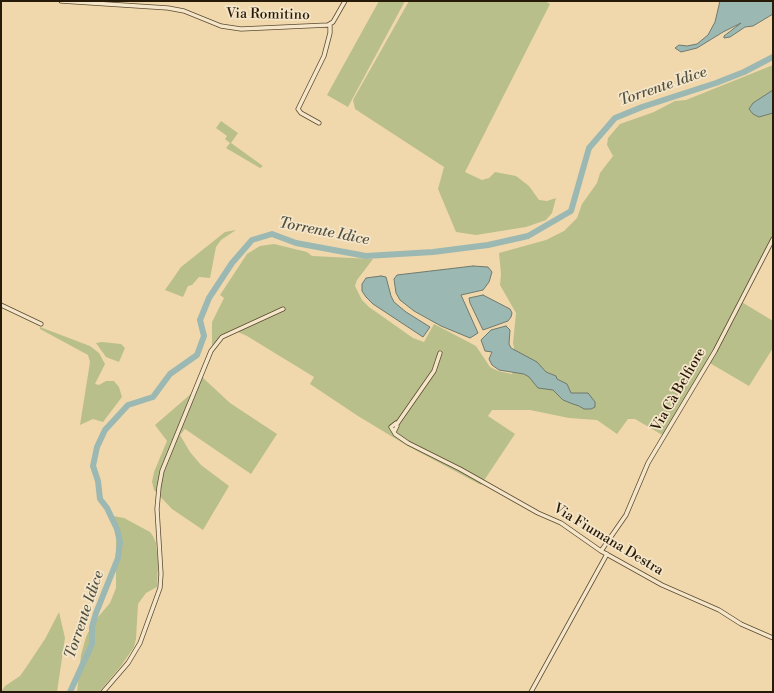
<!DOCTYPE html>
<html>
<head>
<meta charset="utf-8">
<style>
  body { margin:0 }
  #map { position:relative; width:774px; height:693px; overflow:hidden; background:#f0d8ac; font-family:"Libre Bodoni",serif }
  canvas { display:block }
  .frame { position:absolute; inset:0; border:2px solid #281a08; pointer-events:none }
</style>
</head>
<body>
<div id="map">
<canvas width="774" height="693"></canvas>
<div class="frame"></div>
</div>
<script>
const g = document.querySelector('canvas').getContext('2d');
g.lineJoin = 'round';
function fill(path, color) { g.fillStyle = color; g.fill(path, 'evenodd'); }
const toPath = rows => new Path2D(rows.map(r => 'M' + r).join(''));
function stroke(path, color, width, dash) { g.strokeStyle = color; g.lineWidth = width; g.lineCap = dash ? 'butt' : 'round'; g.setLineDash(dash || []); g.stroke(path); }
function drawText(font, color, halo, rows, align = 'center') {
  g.font = font + ' "Libre Bodoni",serif'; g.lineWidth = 3.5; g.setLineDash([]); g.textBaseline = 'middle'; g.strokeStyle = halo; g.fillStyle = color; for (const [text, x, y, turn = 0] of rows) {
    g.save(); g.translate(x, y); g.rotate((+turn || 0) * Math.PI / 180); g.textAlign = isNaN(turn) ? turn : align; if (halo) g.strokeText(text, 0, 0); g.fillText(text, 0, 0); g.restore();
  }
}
fill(toPath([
  [379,1,405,1,348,107,327,95],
  [409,1,545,1,550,4,465,172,482,180,489,178,495,172,516,176,529,186,539,200,547,201,556,198,552,213,546,220,526,227,476,235,456,232,438,189,444,167,355,109,353,100],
  [773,65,773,90,753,103,759,117,773,113,773,237,740,301,773,321,773,348,749,386,708,362,712,352,690,389,664,436,635,419,628,419,617,434,597,420,569,418,530,410,492,410,488,416,515,434,481,485,406,445,358,416,310,384,314,377,247,336,238,332,224,338,212,348,212,322,224,298,220,295,247,254,260,246,274,244,307,252,312,256,373,259,357,280,355,286,362,300,369,307,413,338,424,342,434,324,476,346,490,367,498,371,512,374,517,365,513,343,516,313,500,285,501,274,499,253,546,240,564,231,577,218,582,204,597,183,600,173,613,156,607,145,608,138,620,124,654,112,675,101,686,100],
  [221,121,238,133,231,143,263,166,260,168,226,148,230,143,225,139,227,136,216,128],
  [236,230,221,240,216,247,210,278,199,277,192,285,188,286,183,297,165,290,181,267,225,232],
  [40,327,90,346,99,353,105,364,95,384,99,385,106,381,114,381,119,387,122,397,103,422,93,419,80,425,90,362,88,355,40,329],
  [102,342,121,344,125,348,119,362,106,357,96,343],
  [201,376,230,403,277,434,251,474,185,429,180,435,190,452,201,465,229,486,203,530,172,509,154,490,152,482,154,472,167,441,155,425,192,393],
  [113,516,124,518,150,532,153,536,156,543,158,564,157,587,146,593,138,604,136,639,134,647,121,666,99,692,77,692,81,655,86,637,93,623,110,603,116,588,116,537],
  [59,612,65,638,57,692,1,692,5,686,20,676,27,666,45,639]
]), '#b9bf8a');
const water = toPath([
  [720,1,773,1,773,14,753,26,745,27,730,37,724,38,724,36,741,23,723,32,697,48,681,52,675,48,679,45,687,46,697,44,708,35,715,22,720,1],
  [773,90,773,113,759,117,753,114,749,109,753,103,773,90],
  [473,266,488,267,492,272,489,282,483,290,461,295,478,333,470,338,441,326,414,311,400,300,396,293,394,279,397,275,473,266],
  [381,276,386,277,391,296,394,302,406,312,430,327,423,337,373,304,366,297,362,291,362,284,366,278,381,276],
  [483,295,510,309,512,313,511,317,508,321,483,330,470,303,469,298,483,295],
  [506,326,510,330,509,344,511,348,537,362,546,372,556,376,557,379,567,384,571,393,588,393,595,402,595,407,591,409,584,409,579,406,573,404,563,400,553,390,538,388,529,377,524,374,499,370,492,365,489,359,492,352,485,351,481,340,491,330,506,326]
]);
fill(water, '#9cb8b2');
stroke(water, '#6e796e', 1);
stroke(toPath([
  [70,692,92,644,92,627,96,613,118,558,120,542,117,529,107,508,100,499,98,481,93,466,97,447,105,430,128,405,153,397,170,374,197,355,204,336,200,320,209,298,232,263,252,240,272,234,296,243,366,256,433,252,488,245,528,236,571,211,589,148,615,118,642,107,716,83,744,72,773,57]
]), '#9cb8b2', 6);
const street = toPath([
  [61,1,168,8,184,11,221,26,241,29,328,25,333,22,345,1],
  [319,123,301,113,298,109,324,56,330,33,330,24],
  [1,305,41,324],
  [397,424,434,371,440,353],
  [394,432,391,427,396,423,397,426,394,432,395,434,408,443,460,469,538,513,561,523,601,551,662,585,719,610,741,624,773,638],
  [601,551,626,515,648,463,715,351,773,239],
  [103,692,128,663,140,643,160,588,161,574,157,509,159,487,162,471,211,351,222,337,283,309],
  [531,692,607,554]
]);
stroke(street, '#5a4a31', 5);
stroke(street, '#f5e6c9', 3.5);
drawText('14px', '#281a08', '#f5e6c9', [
  ["Via Romitino",268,15,1],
  ["Via Cà Belfiore",679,390,-60],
  ["Via Fiumana Destra",608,540,31]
]);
drawText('italic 15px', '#515144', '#f5e6c9', [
  ["Torrente Idice",663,87,-19],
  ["Torrente Idice",324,232,11],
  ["Torrente Idice",85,615,-71]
]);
</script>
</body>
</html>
